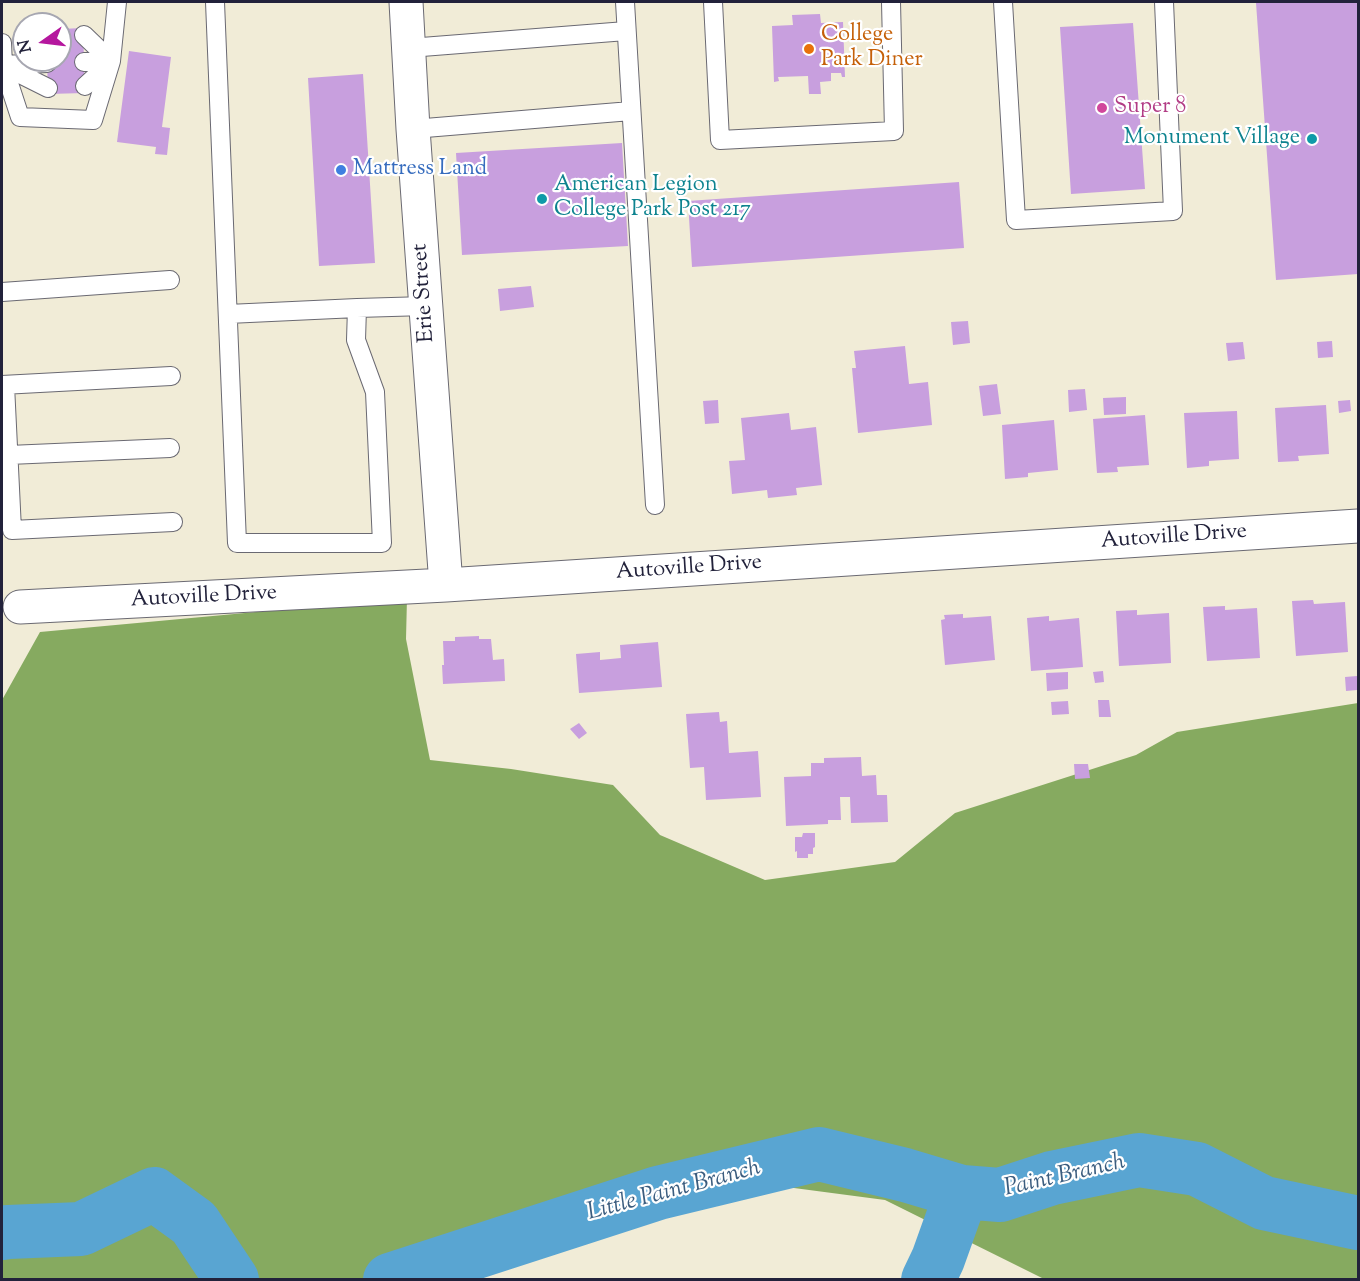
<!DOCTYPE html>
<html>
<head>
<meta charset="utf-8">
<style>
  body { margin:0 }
  #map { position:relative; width:1360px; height:1281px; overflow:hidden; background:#f1ecd7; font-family:"Sorts Mill Goudy",serif }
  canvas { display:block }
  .frame { position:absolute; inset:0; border:3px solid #22223b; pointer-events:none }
  .north { position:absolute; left:12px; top:12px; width:60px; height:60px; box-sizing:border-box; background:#fff; border:2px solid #a7a7b1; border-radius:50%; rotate:256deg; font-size:16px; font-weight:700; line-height:24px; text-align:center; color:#22223b }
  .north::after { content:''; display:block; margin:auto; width:21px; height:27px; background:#b5179e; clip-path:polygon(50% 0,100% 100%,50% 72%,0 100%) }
</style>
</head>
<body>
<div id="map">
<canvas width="1360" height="1281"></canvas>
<div class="frame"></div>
<div class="north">N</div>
</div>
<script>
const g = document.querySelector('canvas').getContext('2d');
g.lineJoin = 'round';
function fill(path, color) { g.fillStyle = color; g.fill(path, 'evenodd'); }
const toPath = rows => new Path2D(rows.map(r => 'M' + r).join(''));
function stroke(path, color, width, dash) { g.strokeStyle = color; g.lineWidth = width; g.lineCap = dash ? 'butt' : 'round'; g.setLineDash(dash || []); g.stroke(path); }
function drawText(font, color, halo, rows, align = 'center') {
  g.font = font + ' "Sorts Mill Goudy",serif'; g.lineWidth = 4.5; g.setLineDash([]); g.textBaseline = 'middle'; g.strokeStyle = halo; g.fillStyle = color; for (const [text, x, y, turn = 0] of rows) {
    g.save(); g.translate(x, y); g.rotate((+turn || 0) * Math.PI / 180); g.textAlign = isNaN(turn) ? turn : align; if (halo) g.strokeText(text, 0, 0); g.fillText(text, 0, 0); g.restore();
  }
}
fill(toPath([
  [407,598,406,639,430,760,511,769,613,785,660,835,765,880,895,862,955,813,1136,755,1177,732,1358,703,1358,1279,1044,1279,885,1200,756,1183,448,1279,2,1280,2,700,40,632]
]), '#86aa60');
stroke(toPath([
  [2,1233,8,1232,81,1229,154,1194,194,1223,232,1280],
  [390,1280,658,1193,819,1154,905,1175,962,1192,1000,1195,1052,1178,1139,1160,1197,1169,1264,1203,1358,1223],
  [928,1280,938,1259,962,1192]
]), '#59a5d2', 54);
fill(toPath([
  [1278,2,1358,2,1358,274,1276,280,1256,3],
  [820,14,821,23,843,22,845,77,842,77,841,73,831,73,831,81,820,82,821,94,809,94,808,76,778,77,779,81,774,82,772,26,793,25,792,15],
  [1133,23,1145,189,1071,194,1060,27],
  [83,28,85,93,48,94,47,60,60,60,60,29],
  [129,51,171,57,162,127,170,128,167,155,155,154,156,147,117,142],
  [363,74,375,263,319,266,308,78],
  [622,143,628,246,462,255,456,153],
  [959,182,964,248,692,267,688,201],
  [531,286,534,307,500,311,498,289],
  [968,321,970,343,953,345,951,322],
  [1332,341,1333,357,1318,358,1317,342],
  [1243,342,1245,359,1228,361,1226,343],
  [905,346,909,384,928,382,932,425,858,433,852,368,856,368,854,351],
  [997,384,1001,414,983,416,979,386],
  [1085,389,1087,410,1069,412,1068,390],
  [1126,397,1126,414,1104,415,1103,398],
  [718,400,719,423,705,424,703,401],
  [1350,400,1351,411,1339,413,1338,401],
  [1326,405,1329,454,1298,456,1299,461,1278,462,1275,408],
  [1237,411,1239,459,1209,461,1209,466,1187,468,1184,413],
  [789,413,791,430,816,427,822,485,796,488,797,495,768,498,767,490,732,494,729,461,745,460,741,418],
  [1145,415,1149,465,1117,467,1118,472,1097,473,1093,419],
  [1054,420,1058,470,1028,473,1028,477,1005,479,1002,425],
  [1313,600,1314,604,1345,602,1348,652,1296,656,1292,601],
  [1225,606,1225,610,1257,608,1260,658,1207,661,1203,607],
  [1137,610,1137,615,1169,613,1171,663,1119,666,1116,611],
  [963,614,963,618,991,616,995,660,945,665,941,620,945,619,944,615],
  [1049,616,1049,621,1079,618,1083,667,1031,671,1027,618],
  [479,636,479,639,491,639,493,660,504,659,505,681,443,684,442,665,444,665,443,641,455,641,455,637],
  [658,642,662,687,579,693,576,654,600,652,600,660,621,658,620,645],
  [1103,671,1104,682,1095,683,1093,672],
  [1068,672,1068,689,1047,691,1046,673],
  [1357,676,1357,690,1346,691,1345,677],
  [1098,700,1109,700,1111,717,1099,717],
  [1068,701,1069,714,1052,715,1051,702],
  [719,712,720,722,727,721,729,753,758,751,761,797,706,800,704,767,690,768,686,714],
  [579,723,587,733,579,739,570,729],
  [861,757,862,776,876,775,877,795,887,795,888,822,851,823,850,797,840,797,841,820,828,820,828,824,786,826,784,777,811,776,811,763,824,763,824,758],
  [1074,764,1088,764,1090,778,1075,779],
  [803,833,815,833,815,847,813,848,813,854,808,854,808,858,797,858,797,851,795,852,795,837,802,837]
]), '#c89fde');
const lane = toPath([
  [215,2,237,543,382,543,375,392,356,340,357,308,426,306],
  [625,2,655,505],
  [713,2,720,140,894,131,891,2],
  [1003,2,1016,220,1173,211,1164,2],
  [84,35,111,61],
  [2,43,3,65,47,63],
  [409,48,626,31],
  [84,62,111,61,117,2],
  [3,65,20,117,93,120,111,61],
  [4,66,48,88],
  [85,86,110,63],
  [413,129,631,111],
  [2,292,170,280],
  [228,314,357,308],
  [2,385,171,376],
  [5,385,12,530,173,522],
  [9,455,170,448]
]);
const street = toPath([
  [406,2,413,129,446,585],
  [20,607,446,585,1358,526]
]);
stroke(lane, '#6a6972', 20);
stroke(street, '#6a6972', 35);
stroke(lane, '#fff', 18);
stroke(street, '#fff', 33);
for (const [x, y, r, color] of [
  [809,49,6,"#e8710a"],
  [1102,108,6,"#d1479c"],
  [1312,139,6,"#0f9aa8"],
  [341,170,6,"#3f7fe0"],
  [542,199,6,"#0f9aa8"]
]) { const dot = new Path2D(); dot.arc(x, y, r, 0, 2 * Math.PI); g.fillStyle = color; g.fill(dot); stroke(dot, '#fff', 2); }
drawText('22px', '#c56008', '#fff', [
  ["College",821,36],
  ["Park Diner",821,61]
], 'left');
drawText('22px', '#b23c85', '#fff', [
  ["Super 8",1114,108]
], 'left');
drawText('22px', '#0d838f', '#fff', [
  ["Monument Village",1300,139],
  ["American Legion",554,186,"left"],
  ["College Park Post 217",554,211,"left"]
], 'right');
drawText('22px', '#366cbe', '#fff', [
  ["Mattress Land",353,170]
], 'left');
drawText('22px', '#22223b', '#fff', [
  ["Erie Street",425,293,-94],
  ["Autoville Drive",1174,538,-4],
  ["Autoville Drive",689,569,-4],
  ["Autoville Drive",204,598,-3]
]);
drawText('italic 24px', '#3b5d7f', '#fff', [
  ["Paint Branch",1065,1177,-13],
  ["Little Paint Branch",674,1192,-15]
]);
</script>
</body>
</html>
